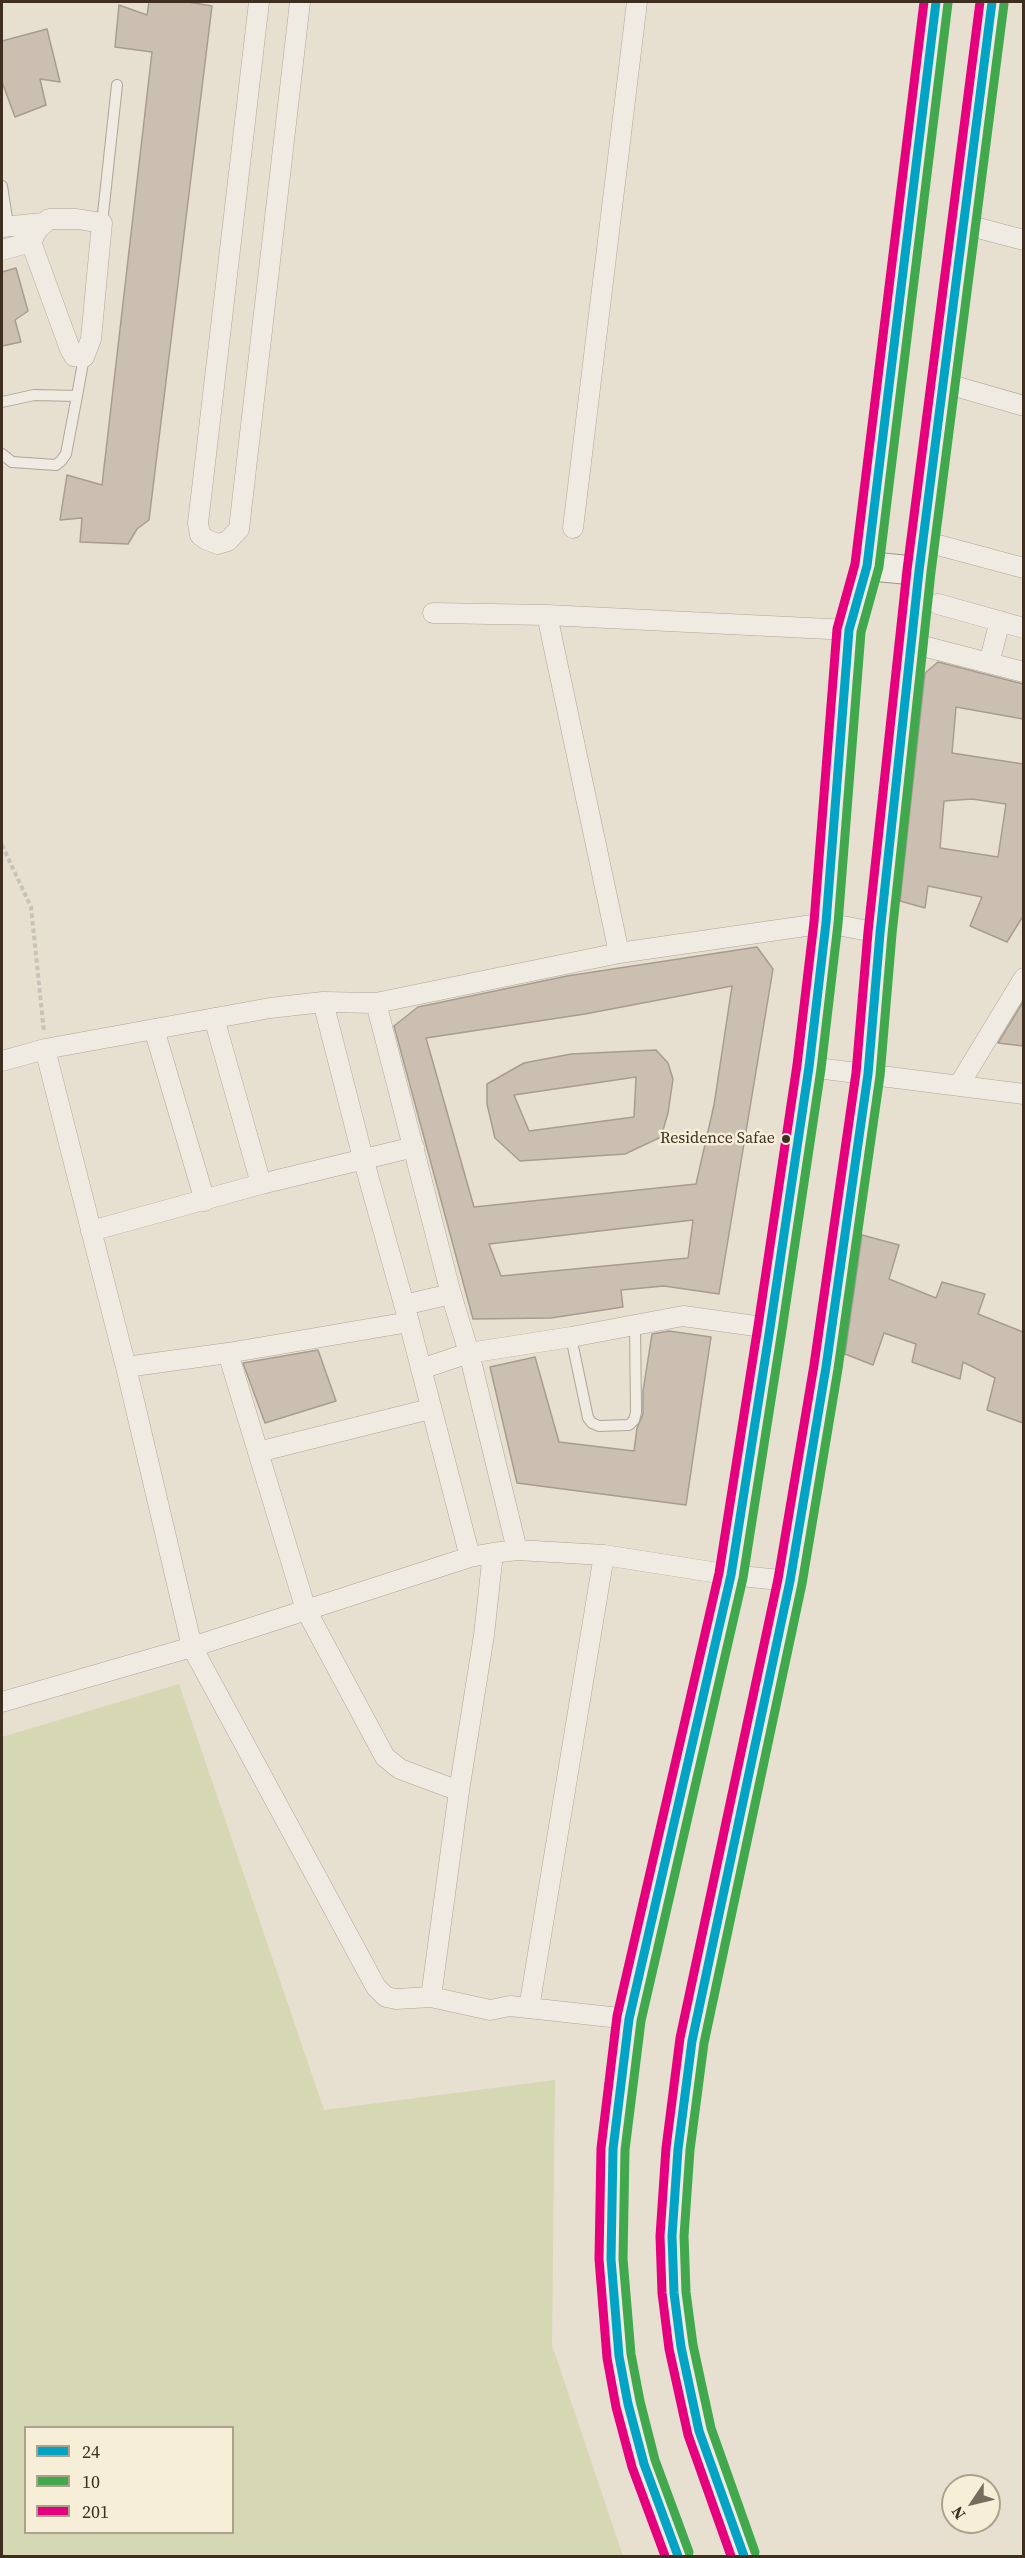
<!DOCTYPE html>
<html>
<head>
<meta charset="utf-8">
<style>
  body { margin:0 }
  #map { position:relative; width:1025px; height:2558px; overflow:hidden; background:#e7e0d1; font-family:"Source Serif 4",serif }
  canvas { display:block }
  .frame { position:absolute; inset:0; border:3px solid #3d2e20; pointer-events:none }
  .legend { position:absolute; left:24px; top:2426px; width:210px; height:108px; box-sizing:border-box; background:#f7eed8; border:2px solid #ada18e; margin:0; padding:8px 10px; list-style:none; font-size:18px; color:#3d2e20 }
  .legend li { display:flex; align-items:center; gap:12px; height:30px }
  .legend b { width:30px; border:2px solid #ada18e }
  .north { position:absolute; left:941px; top:2474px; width:60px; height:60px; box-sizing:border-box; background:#f7eed8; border:2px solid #ada18e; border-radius:50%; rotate:235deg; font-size:16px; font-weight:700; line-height:24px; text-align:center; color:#3d2e20 }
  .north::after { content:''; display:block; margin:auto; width:21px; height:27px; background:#786c5e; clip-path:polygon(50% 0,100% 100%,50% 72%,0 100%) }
</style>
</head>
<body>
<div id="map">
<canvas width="1025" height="2558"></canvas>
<div class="frame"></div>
<ul class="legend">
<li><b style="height:8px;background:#03a3c5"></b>24</li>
<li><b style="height:8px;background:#41a84d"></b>10</li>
<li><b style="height:8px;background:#e5007d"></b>201</li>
</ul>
<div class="north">N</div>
</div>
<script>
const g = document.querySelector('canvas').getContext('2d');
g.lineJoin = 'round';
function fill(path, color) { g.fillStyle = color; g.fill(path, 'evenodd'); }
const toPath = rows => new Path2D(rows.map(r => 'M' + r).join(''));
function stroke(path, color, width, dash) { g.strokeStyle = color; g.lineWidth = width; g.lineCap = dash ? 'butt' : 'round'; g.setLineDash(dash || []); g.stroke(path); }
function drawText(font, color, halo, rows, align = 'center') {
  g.font = font + ' "Source Serif 4",serif'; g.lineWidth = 5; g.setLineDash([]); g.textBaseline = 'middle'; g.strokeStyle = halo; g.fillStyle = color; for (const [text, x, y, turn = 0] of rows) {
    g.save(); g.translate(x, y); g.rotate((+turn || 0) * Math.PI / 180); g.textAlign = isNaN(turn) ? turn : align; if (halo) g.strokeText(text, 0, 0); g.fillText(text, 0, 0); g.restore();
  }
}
fill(toPath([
  [179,1684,324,2110,555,2080,552,2345,623,2556,2,2556,2,1737],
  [26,2428,232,2428,232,2532,26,2532]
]), '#d6d7b3');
const building = toPath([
  [149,2,188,2,212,6,149,520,137,529,128,544,80,542,82,518,60,520,67,475,102,485,152,52,115,47,119,5,147,15,149,2],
  [47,29,60,82,40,79,46,105,15,117,2,82,2,41,47,29],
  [16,268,28,311,15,320,21,342,2,346,2,272,16,268],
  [938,662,1023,684,1023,719,956,707,952,753,1023,764,1023,916,1007,942,970,926,982,897,928,886,925,908,900,901,925,673,938,662],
  [972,799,1006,804,998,857,940,848,944,801,972,799],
  [757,947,773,969,719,1294,664,1286,621,1290,623,1307,551,1318,473,1319,394,1026,418,1007,567,976,757,947],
  [732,986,714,1105,696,1184,474,1207,426,1038,585,1014,732,986],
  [693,1220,688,1258,501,1276,489,1244,693,1220],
  [1023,1002,1023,1046,998,1043,1023,1002],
  [656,1050,668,1063,673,1079,668,1113,661,1137,625,1154,520,1161,495,1138,487,1104,487,1084,524,1063,571,1054,656,1050],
  [636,1077,634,1117,529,1131,514,1095,636,1077],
  [862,1235,899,1245,889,1279,936,1298,942,1282,985,1294,978,1314,1023,1332,1023,1423,987,1410,995,1378,963,1362,960,1379,912,1362,916,1344,884,1333,873,1365,845,1354,862,1235],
  [669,1331,711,1337,686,1505,517,1483,490,1367,535,1357,559,1442,634,1451,637,1428,643,1414,643,1391,652,1334,669,1331],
  [318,1350,336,1401,265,1423,243,1363,318,1350]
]);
fill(building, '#cbbfb2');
stroke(building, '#a89c90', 1.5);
const service = toPath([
  [2,186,8,225],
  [102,223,117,85],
  [77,396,84,357],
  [2,402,34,395,77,396,66,454,61,461,56,465,12,462,2,454],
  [571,1337,588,1418,592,1423,599,1426,629,1425,634,1420,636,1412,635,1325]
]);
const minor = toPath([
  [259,2,198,523,200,535,207,540,218,544,228,541,239,529,300,2],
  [963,224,1024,240],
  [2,227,43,223],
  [2,250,31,242,38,229,49,219,77,219,102,223,91,339,84,357,74,356,70,349,31,242],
  [944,383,1024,406],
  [573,528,637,2],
  [923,541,1024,568],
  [938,604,1024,628],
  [433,613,547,615,849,630],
  [547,615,619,953],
  [911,643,1024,672],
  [989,663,1000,621],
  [323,1002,363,1158,409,1322,470,1557],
  [376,1003,451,1294,469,1353,517,1550],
  [214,1018,261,1184],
  [154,1029,205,1201],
  [45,1049,126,1367,192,1647,376,1987,386,1997,396,1999,431,1997,490,2010,510,2006,629,2019],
  [2,1061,45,1049,270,1008,323,1002,376,1003,619,953,826,923,880,933],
  [809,1067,1024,1094],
  [959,1085,1024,978],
  [91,1231,261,1184,414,1147],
  [404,1305,451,1294],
  [228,1353,306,1610,385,1757,400,1769,459,1791],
  [126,1367,228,1353,409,1322],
  [421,1369,469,1353,571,1337,683,1316,770,1328],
  [258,1452,430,1409],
  [2,1702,192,1647,470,1557,493,1553,517,1550,604,1555,731,1575,790,1581],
  [431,1997,459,1791,484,1635,493,1553],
  [529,2008,604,1555]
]);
const secondary = toPath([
  [867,566,919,571],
  [678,2556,644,2464,628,2404,619,2356,611,2259,613,2149,629,2019,731,1575,770,1328,809,1067,826,923,849,630,867,566,936,2],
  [744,2556,699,2431,681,2347,674,2293,672,2236,678,2149,692,2041,790,1581,826,1367,868,1074,880,933,919,571,992,2]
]);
stroke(service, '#ada599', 12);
stroke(minor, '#ada599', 21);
stroke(secondary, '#9c958a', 30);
stroke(toPath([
  [2,845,31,907,44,1032]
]), '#c8c2b9', 4, [4.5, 3]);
stroke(service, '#efebe3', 10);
stroke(minor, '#efebe3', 20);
stroke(secondary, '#efebe3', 28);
stroke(toPath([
  [678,2556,644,2464,628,2404,619,2356,611,2259,613,2149,629,2019,731,1575,770,1328,809,1067,826,923,849,630,867,566,936,2],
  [744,2556,699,2431,681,2347,674,2293,672,2236,678,2149,692,2041,790,1581,826,1367,868,1074,880,933,919,571,992,2]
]), '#03a3c5', 9);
stroke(toPath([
  [689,2552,655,2460,640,2401,631,2354,623,2259,625,2150,641,2021,743,1578,782,1330,821,1069,838,924,861,632,879,567,948,3],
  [755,2552,711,2428,693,2345,686,2292,684,2236,690,2150,704,2043,802,1584,838,1369,880,1076,892,934,931,572,1004,4]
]), '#41a84d', 9);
stroke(toPath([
  [665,2556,632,2467,616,2407,607,2358,599,2259,601,2148,617,2016,719,1573,758,1326,797,1065,814,922,837,629,855,564,924,2],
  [731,2556,688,2435,669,2349,662,2293,660,2236,666,2148,680,2038,778,1579,814,1365,856,1073,868,932,907,570,980,2]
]), '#e5007d', 9);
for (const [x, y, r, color] of [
  [786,1139,5,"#3d2e20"]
]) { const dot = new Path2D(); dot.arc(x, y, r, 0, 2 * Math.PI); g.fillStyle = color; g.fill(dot); stroke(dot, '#f7eed8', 2); }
drawText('16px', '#3d2e20', '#f7eed8', [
  ["Residence Safae",775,1139]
], 'right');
</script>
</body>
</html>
